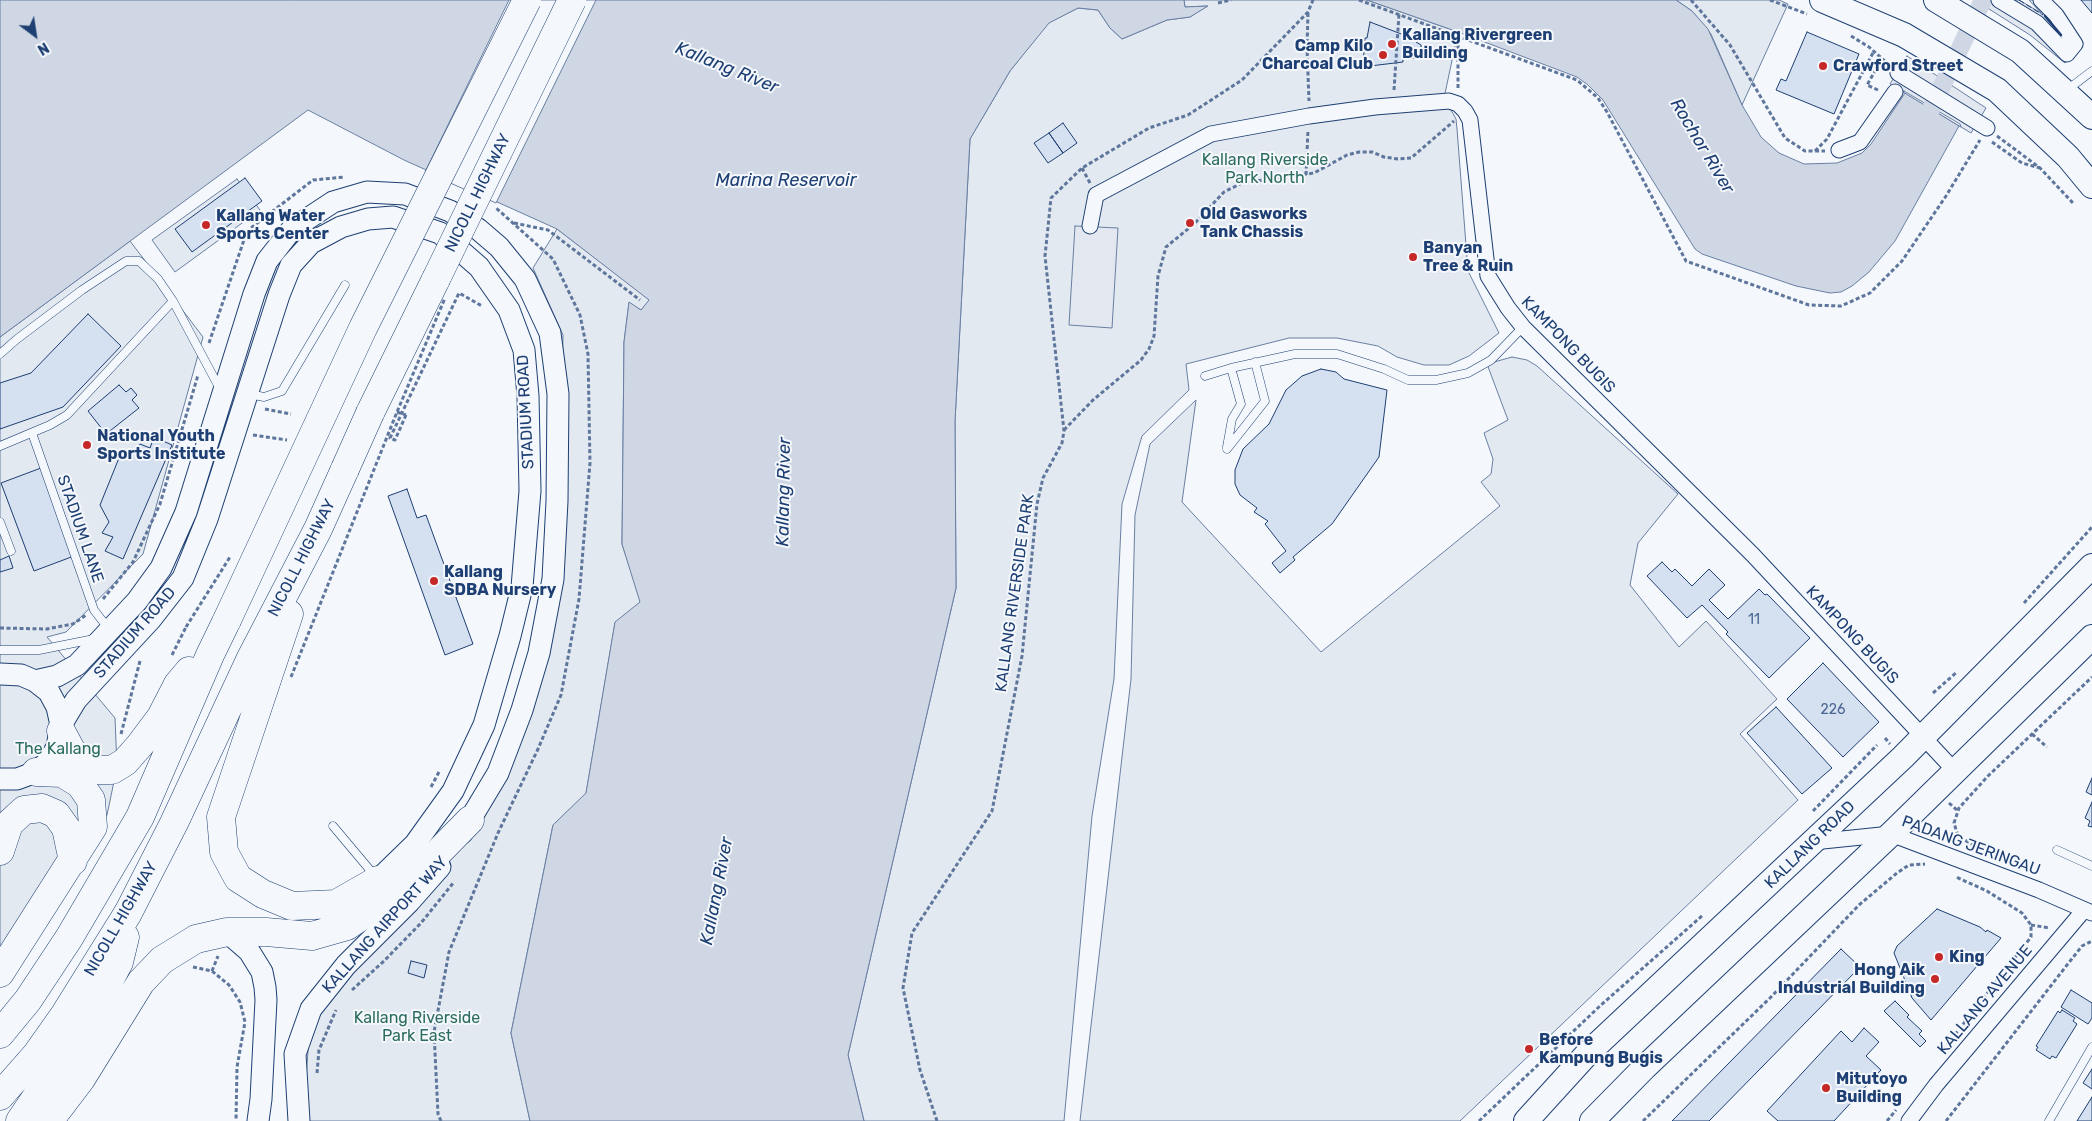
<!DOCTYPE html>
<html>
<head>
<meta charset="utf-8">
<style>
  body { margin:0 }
  #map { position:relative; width:2092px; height:1121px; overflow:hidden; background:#f4f7fb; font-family:Rubik,sans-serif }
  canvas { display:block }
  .north { position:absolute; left:10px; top:10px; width:50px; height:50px; -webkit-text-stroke:4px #f4f7fb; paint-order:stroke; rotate:149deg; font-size:14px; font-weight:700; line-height:20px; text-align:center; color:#1d3f73 }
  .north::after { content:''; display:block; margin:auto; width:18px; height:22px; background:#1d3f73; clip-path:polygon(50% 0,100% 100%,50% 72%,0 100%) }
</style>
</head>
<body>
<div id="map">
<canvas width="2092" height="1121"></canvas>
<div class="north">N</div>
</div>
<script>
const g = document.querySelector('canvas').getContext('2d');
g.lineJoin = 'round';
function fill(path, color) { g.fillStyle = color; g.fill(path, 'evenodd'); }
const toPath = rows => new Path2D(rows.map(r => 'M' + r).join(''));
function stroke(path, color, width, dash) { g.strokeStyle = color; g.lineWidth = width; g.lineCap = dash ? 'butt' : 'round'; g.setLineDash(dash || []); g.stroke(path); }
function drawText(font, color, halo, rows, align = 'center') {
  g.font = font + ' Rubik,sans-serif'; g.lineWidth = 4; g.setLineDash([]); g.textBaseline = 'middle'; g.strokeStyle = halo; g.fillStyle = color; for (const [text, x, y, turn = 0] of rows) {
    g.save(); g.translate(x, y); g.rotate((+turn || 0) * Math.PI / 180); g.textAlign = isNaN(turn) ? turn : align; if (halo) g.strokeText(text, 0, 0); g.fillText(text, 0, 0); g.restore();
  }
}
const green = toPath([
  [1184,0,1367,0,1458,32,1443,103,1451,110,1456,119,1457,129,1468,271,1499,333,1469,356,1449,365,1424,365,1397,357,1378,346,1337,338,1289,338,1186,364,1189,390,1142,436,1122,504,1114,679,1092,816,1064,1121,864,1121,848,1055,956,588,955,421,970,139,1010,71,1048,23,1078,8,1098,10,1110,28,1122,39,1167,20,1190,17,1207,6,1185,7,1184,0],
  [1676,0,1779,0,1788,4,1742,105,1711,34,1692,11,1676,0],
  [237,179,260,210,175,272,152,240,237,179],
  [557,229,650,300,641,310,629,303,624,342,622,544,641,602,615,623,586,794,553,825,511,1033,530,1121,303,1121,311,1009,498,773,539,653,561,417,563,335,533,268,557,229],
  [130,241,203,337,143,554,66,632,47,637,115,718,117,767,107,815,0,967,0,337,130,241],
  [1512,357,1527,360,1537,366,1678,494,1638,543,1630,585,1679,647,1706,621,1777,699,1740,734,1798,800,1460,1121,1080,1121,1131,679,1135,515,1150,444,1196,400,1182,502,1321,652,1500,506,1481,482,1491,474,1493,459,1484,433,1508,420,1487,364,1512,357]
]);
fill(green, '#e3e9f0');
stroke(green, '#687fa3', 1);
const parking = toPath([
  [1975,0,2019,0,2041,13,2029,0,2048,0,2075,52,2065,63,2030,35,1975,0],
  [1907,56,1986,108,1971,133,1890,84,1907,56],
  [1075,226,1118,228,1112,328,1069,325,1075,226]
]);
fill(parking, '#e3e8f0');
stroke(parking, '#687fa3', 1);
const water = toPath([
  [0,0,1184,0,1185,7,1208,6,1190,17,1167,20,1122,39,1110,28,1098,10,1078,8,1049,23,1010,71,970,139,955,421,956,588,848,1055,864,1121,530,1121,511,1033,553,825,586,793,615,622,640,602,622,544,624,342,629,302,641,310,649,300,557,229,404,160,308,110,0,337,0,0],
  [1367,0,1676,0,1692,11,1708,29,1742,105,1761,137,1779,153,1804,164,1837,163,1862,153,1871,144,1905,93,1959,126,1895,241,1869,272,1852,286,1841,292,1830,293,1796,286,1702,254,1695,249,1603,100,1588,85,1577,77,1458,32,1367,0]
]);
fill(water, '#cfd7e4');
stroke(water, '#687fa3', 1);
const pier = toPath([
  [509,0,596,0,496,203,425,172,509,0],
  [1904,91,1960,124,1961,127,1903,92,1904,91]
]);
fill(pier, '#f4f7fb');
stroke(pier, '#687fa3', 1);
stroke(toPath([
  [1919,128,1931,109,1983,0]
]), '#cfd7e4', 18);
const building = toPath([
  [2081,0,2092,0,2092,13,2081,0],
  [1370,22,1417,40,1416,42,1421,45,1422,58,1403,59,1403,62,1370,66,1370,63,1363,64,1365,38,1367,38,1370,22],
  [1807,32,1859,54,1834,114,1776,90,1781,79,1786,81,1807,32],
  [1063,123,1077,143,1063,153,1049,133,1063,123],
  [1049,133,1063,153,1048,163,1034,143,1049,133],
  [245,178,262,201,192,252,175,229,245,178],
  [88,314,121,346,63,407,0,429,0,383,31,373,88,314],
  [1321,369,1336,372,1344,379,1387,390,1379,457,1332,524,1293,557,1295,560,1280,573,1272,563,1286,551,1265,524,1268,521,1254,512,1257,508,1240,495,1235,484,1235,470,1243,449,1269,424,1286,390,1302,376,1321,369],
  [119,385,126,392,131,388,137,395,132,400,139,408,106,434,88,411,119,385],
  [154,437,172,445,123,559,105,551,113,537,102,533,109,522,100,505,119,458,138,450,140,444,150,448,154,437],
  [41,468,74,556,34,571,1,483,41,468],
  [407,489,417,518,426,515,473,644,445,655,388,496,407,489],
  [9,556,13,568,0,572,0,560,9,556],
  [1662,562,1672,572,1675,569,1692,586,1709,569,1725,585,1709,600,1728,619,1759,589,1765,595,1767,594,1810,638,1769,678,1726,634,1728,632,1702,605,1687,618,1647,576,1662,562],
  [1823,663,1879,722,1843,757,1787,699,1823,663],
  [1776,707,1832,768,1802,794,1747,733,1776,707],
  [2092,778,2092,795,2086,792,2092,778],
  [2092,802,2092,827,2088,826,2090,821,2085,818,2092,802],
  [1937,909,1980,927,1986,932,1987,930,2001,938,1931,1020,1912,998,1894,953,1897,946,1937,909],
  [1841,949,1860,967,1709,1121,1672,1121,1841,949],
  [411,961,427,965,424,978,408,973,411,961],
  [2071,990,2092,1003,2092,1018,2088,1024,2061,1007,2071,990],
  [1895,1001,1909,1015,1907,1017,1922,1031,1919,1034,1926,1041,1920,1047,1884,1011,1895,1001],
  [2062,1010,2075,1018,2073,1021,2077,1024,2056,1058,2052,1056,2050,1059,2036,1050,2038,1047,2036,1046,2058,1011,2060,1013,2062,1010],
  [1864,1028,1879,1042,1866,1056,1881,1070,1834,1121,1778,1121,1767,1111,1841,1031,1852,1042,1864,1028],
  [2092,1069,2092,1089,2083,1083,2092,1069],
  [2092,1097,2092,1121,2077,1121,2092,1097]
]);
fill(building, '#d5e0f0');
stroke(building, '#1d3f73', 1);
const lane = toPath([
  [2067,90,2092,71],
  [0,354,17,339,82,290,126,261,139,261,158,279,173,301,220,389],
  [1205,376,1231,368,1295,354,1337,354,1384,369,1408,380,1436,380,1468,373,1491,360,1523,327],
  [249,394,264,397,282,391,345,285],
  [32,433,94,610,108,628],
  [0,446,50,425,67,415,173,301],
  [1227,447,1232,419,1241,404,1231,368],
  [1227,449,1265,401,1255,362],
  [0,522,11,551],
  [0,650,39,650,94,639],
  [333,826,375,876],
  [2057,850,2092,866],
  [2049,1121,2092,1047]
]);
const street = toPath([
  [1999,0,2037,23,2067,54,2075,44,2056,15,2041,0],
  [1898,73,1987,128],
  [1839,150,1860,142,1895,92],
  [1090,226,1096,195,1211,134,1309,116,1375,107,1449,101,1458,104,1465,111,1470,120,1488,276,1508,308,1523,327,1753,555,1955,771],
  [1813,842,1891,834,2039,890,2092,913],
  [1909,1121,1936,1085,2084,910]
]);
const secondary = toPath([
  [0,674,21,675,35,681,49,692,57,707,61,725,57,747,49,761,36,772,17,779,0,779],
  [35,681,57,676,77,665,137,601,161,568,186,512,254,294,267,261,292,229,333,202,367,192,405,194,450,211,478,229,499,247,525,279,550,333,558,394,557,501,553,579,539,653,522,710,498,773,462,833],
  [61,725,76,700,151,619,183,578,207,519,279,295,291,265,311,243,341,227,368,219,393,217,440,233,479,267,509,310,524,350,528,396,530,491,522,587,510,636,484,725,453,791,415,844,378,880],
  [227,932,249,951,262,972,265,987,266,1000,261,1099,258,1121],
  [299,1121,295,1054,311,1009,346,965,410,901,440,867]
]);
const primary = toPath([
  [1822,0,1904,35,1997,90,2068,157,2092,186],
  [1936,0,2020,51,2092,117],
  [1526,1121,1587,1054,1903,757,2092,566],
  [1592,1121,1645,1067,1891,834,2092,637]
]);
const highway = toPath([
  [370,413,436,279],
  [289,614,221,817,224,852,238,878,263,894,292,906,336,904,378,880],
  [61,731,76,759,84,766,93,770,112,770,125,762,140,745,161,717,178,684,189,671],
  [0,851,9,824,24,810,42,808,56,814,66,828,73,861],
  [0,973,93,827,91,800,80,784,62,773,36,772],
  [0,1034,28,1000,69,938,140,817,210,655,227,620],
  [0,1096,36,1055,65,1014,128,913,174,823,251,658,318,529,345,469],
  [20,1121,87,1023,119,962,125,937],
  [49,1121,81,1079,141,982,162,960,196,939,227,932,266,932,312,936,347,926,384,901,419,872,470,820]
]);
stroke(lane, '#1d3f73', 9);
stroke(street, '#1d3f73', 17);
stroke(secondary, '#1d3f73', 23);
stroke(primary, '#1d3f73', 26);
stroke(highway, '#1d3f73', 29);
stroke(toPath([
  [1359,0,1577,80,1598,98,1607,112,1686,261,1809,305,1841,306,1870,293,1902,261,1946,196,1980,140],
  [1691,0,1730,45,1785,138,1805,151,1825,151],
  [1770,0,1807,14],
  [1218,3,1231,0],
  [1308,13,1307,47,1309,101],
  [1851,36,1869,47,1887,63],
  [1458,88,1458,35],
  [1394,90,1399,14],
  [1878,90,1867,85,1882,59],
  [1997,136,2040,168,2073,203],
  [1992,142,2022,163,2040,168],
  [1815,151,1827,139,1874,51],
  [1082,168,1090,183],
  [1306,175,1308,130],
  [514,223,548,230,640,300],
  [209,343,247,231,313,180,345,177],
  [265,409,291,414],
  [406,415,395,440,390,438,459,293,482,306],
  [1064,430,1093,400,1141,360,1149,349,1154,336,1158,276,1166,247,1194,224,1224,192,1242,183,1314,173,1347,155,1359,152,1372,152,1384,157,1398,159,1411,158,1454,121],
  [253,435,287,440],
  [103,599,133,562,160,504,198,375],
  [2024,603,2092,527],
  [0,628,47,629,73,624,86,615],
  [172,655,186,627],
  [1933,693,1957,672],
  [121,734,140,661],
  [2032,734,2047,747],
  [1885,738,1890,744],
  [431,787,440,770],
  [1949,803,1958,811],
  [1813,811,1877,745],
  [1980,849,1958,836,1954,823,1959,808,1988,776,2092,677],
  [2031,925,2050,928],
  [193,967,212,971,229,985,240,1002,245,1022,237,1067,236,1121],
  [212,971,218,956],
  [352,990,384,961,421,923,454,882],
  [1943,1050,2031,937,2031,925,2022,913,1987,891,1956,877],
  [317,1073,319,1050,336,1010],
  [441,1121,438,1114,434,1032,449,952,498,833,538,749,561,695,579,599,590,463,588,354,580,315,553,259,495,207],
  [937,1121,920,1070,903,988,912,933,992,811,1022,656,1037,504,1043,478,1062,443,1064,431,1045,256,1051,198,1082,168,1149,128,1188,115,1242,80,1308,12,1313,0],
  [1479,1121,1601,1005,1703,915],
  [1643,1121,1770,998,1859,905,1897,873,1909,865,1925,864],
  [1887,1121,1896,1110],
  [1946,1121,2067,965,2082,946,2092,941]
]), '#5e769c', 3, [4, 2.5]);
stroke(lane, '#f4f7fb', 8);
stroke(street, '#f4f7fb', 15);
stroke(secondary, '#f4f7fb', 21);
stroke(primary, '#f4f7fb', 24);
stroke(highway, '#f4f7fb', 28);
const highwayBridge = toPath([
  [436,279,572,0],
  [345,469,370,413],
  [227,620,363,328,527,0]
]);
stroke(highwayBridge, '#1d3f73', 29, []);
stroke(toPath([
  [397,412,406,415],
  [186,627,230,557],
  [291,677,397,412,445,298]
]), '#5e769c', 3, [4, 2.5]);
stroke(highwayBridge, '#f4f7fb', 28);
stroke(toPath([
  [2019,0,2043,15]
]), '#1d3f73', 1, [6, 2.5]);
stroke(toPath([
  [2045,16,2061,35]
]), '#1d3f73', 2.5);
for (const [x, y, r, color] of [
  [1392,44,5,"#c62828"],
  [1383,55,5,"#c62828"],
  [1823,66,5,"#c62828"],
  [1190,223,5,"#c62828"],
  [206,225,5,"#c62828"],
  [1413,257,5,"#c62828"],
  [87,445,5,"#c62828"],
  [434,581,5,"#c62828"],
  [1939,957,5,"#c62828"],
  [1935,979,5,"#c62828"],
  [1529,1049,5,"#c62828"],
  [1826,1088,5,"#c62828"]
]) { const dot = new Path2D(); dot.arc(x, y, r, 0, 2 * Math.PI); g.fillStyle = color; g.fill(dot); stroke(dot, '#f4f7fb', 2); }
drawText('14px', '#4b6792', null, [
  ["11",1754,620],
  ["226",1833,710]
]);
drawText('bold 16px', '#1d3f73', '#f4f7fb', [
  ["Kallang Rivergreen",1402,35],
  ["Building",1402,53],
  ["Camp Kilo",1373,46,"right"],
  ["Charcoal Club",1373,64,"right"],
  ["Crawford Street",1833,66],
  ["Old Gasworks",1200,214],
  ["Tank Chassis",1200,232],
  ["Kallang Water",216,216],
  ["Sports Center",216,234],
  ["Banyan",1423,248],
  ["Tree & Ruin",1423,266],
  ["National Youth",97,436],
  ["Sports Institute",97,454],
  ["Kallang",444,572],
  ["SDBA Nursery",444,590],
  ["King",1949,957],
  ["Hong Aik",1925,970,"right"],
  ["Industrial Building",1925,988,"right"],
  ["Before",1539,1040],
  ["Kampung Bugis",1539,1058],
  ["Mitutoyo",1836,1079],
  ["Building",1836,1097]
], 'left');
drawText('16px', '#2c6c60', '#f4f7fb', [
  ["Kallang Riverside",1265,160],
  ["Park North",1265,178],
  ["The Kallang",58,749],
  ["Kallang Riverside",417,1018],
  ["Park East",417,1036]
]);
drawText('16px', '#1d3f73', '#f4f7fb', [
  ["NICOLL HIGHWAY",478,193,-64],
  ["KAMPONG BUGIS",1568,345,46],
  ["STADIUM ROAD",526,412,-93],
  ["STADIUM LANE",80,529,71],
  ["NICOLL HIGHWAY",302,558,-63],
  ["KALLANG RIVERSIDE PARK",1015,593,-82],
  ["STADIUM ROAD",135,633,-49],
  ["KAMPONG BUGIS",1852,635,47],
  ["KALLANG ROAD",1810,845,-44],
  ["PADANG JERINGAU",1971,846,20],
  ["NICOLL HIGHWAY",121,919,-60],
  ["KALLANG AIRPORT WAY",385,925,-48],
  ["KALLANG AVENUE",1985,1000,-50]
]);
drawText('italic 18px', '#1d3f73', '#f4f7fb', [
  ["Kallang River",727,68,22],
  ["Rochor River",1702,146,59],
  ["Marina Reservoir",786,181],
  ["Kallang River",784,492,-89],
  ["Kallang River",717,891,-79]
]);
</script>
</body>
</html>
